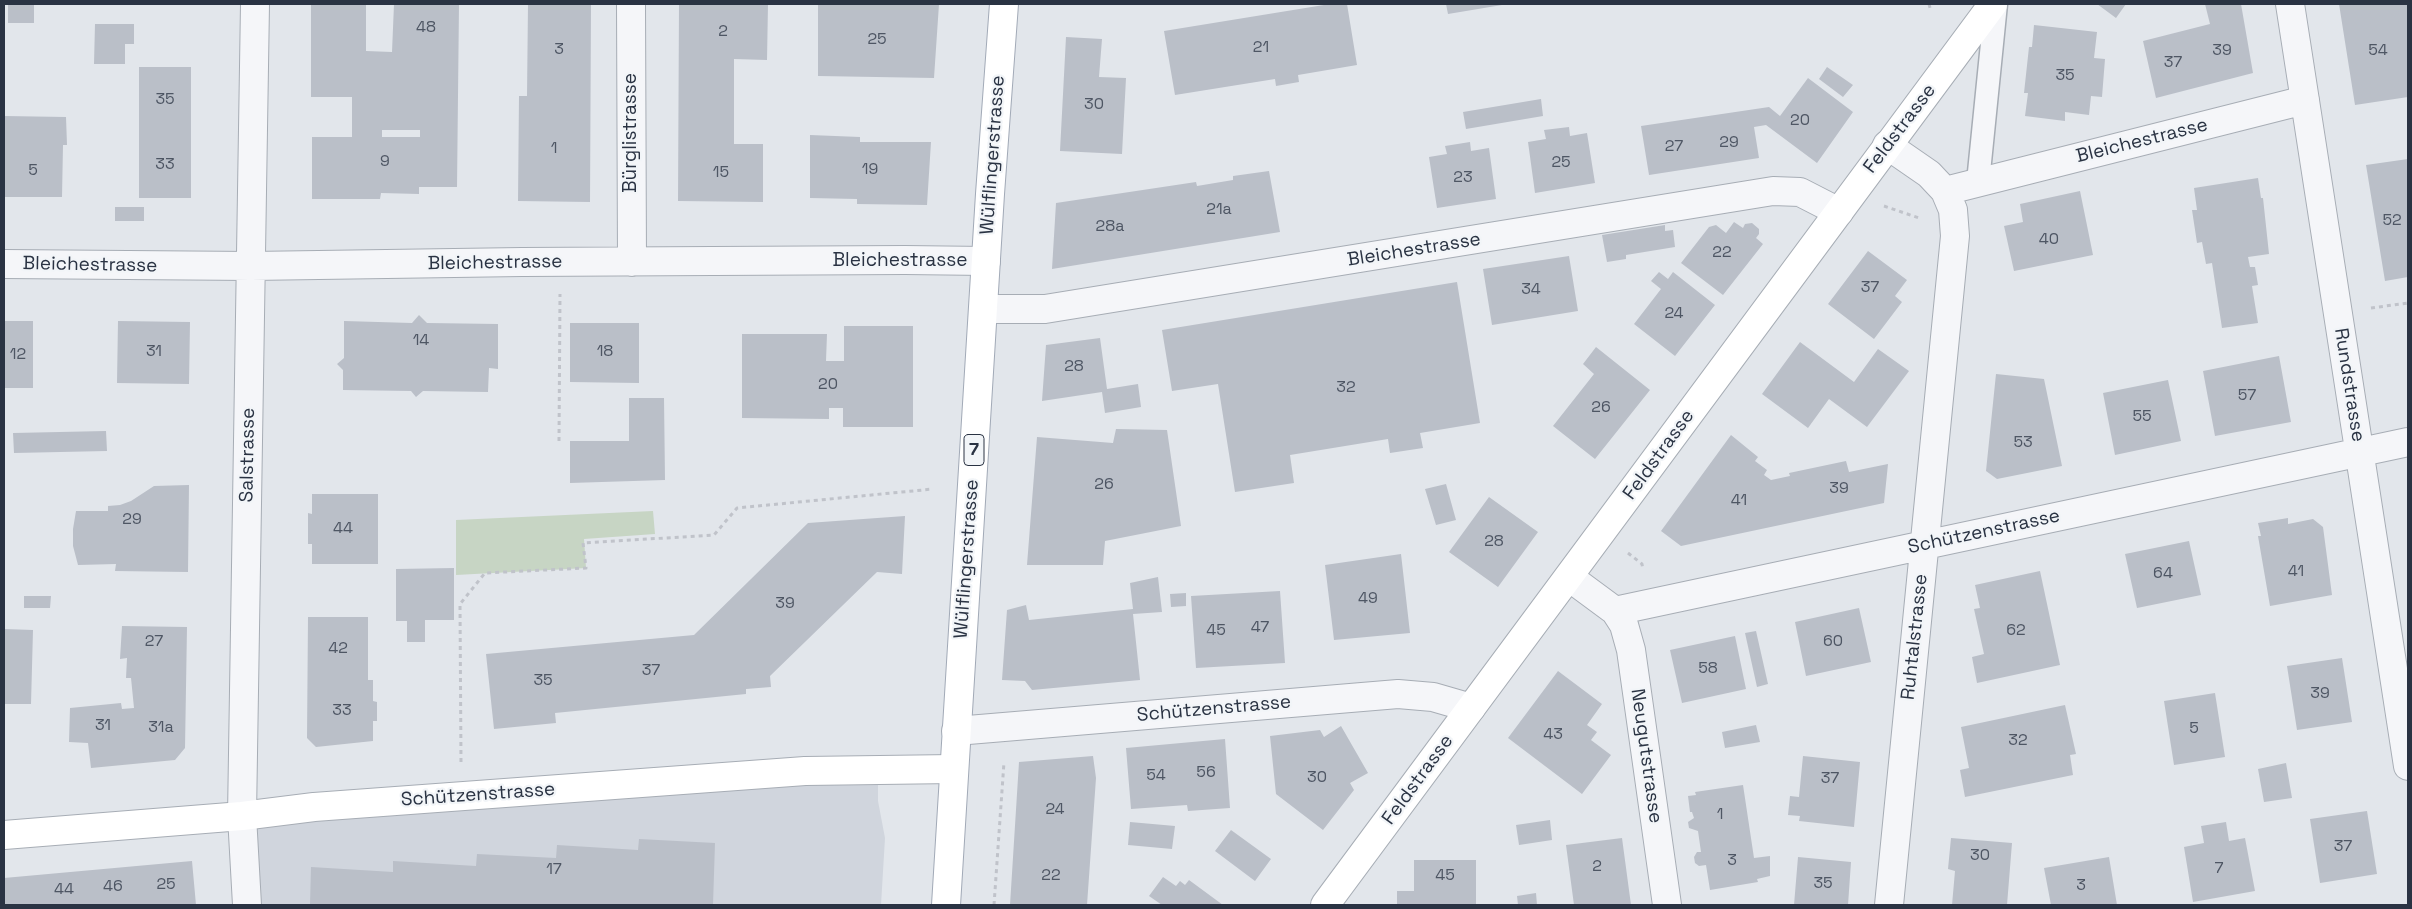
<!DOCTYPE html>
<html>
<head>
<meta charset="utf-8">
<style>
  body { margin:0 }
  #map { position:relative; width:2412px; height:909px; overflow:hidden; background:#e2e6eb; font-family:"Space Grotesk",sans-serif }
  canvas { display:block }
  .frame { position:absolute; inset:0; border:5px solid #2a3343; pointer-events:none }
</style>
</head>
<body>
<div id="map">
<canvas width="2412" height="909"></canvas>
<div class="frame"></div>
</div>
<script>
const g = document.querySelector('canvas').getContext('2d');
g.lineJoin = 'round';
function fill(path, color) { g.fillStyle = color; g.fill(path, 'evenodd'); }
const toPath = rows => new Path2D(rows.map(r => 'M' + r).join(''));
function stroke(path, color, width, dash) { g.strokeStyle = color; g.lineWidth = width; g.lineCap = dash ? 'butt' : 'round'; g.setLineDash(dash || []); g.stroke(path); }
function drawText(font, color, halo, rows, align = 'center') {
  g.font = font + ' "Space Grotesk",sans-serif'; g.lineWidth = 4.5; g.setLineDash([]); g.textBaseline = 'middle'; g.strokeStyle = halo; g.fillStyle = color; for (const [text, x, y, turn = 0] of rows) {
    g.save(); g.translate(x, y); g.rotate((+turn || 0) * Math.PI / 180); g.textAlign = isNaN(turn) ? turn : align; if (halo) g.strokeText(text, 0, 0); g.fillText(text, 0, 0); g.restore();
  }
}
fill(toPath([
  [878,769,878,801,885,838,881,905,247,905,242,816]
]), '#d0d5dd');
fill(toPath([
  [653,511,655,534,584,539,586,568,456,575,456,520]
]), '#c7d5c4');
fill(toPath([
  [8,4,34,4,34,23,8,23],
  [311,4,366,4,366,51,392,52,394,4,459,4,457,187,419,187,419,194,381,193,380,199,312,199,312,137,352,137,352,97,311,97],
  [382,130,420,130,420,137,382,137],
  [528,4,591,4,590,202,518,201,519,96,527,96],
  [679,4,768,4,767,60,734,59,734,144,763,144,763,202,678,201],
  [818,4,939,4,934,78,818,76],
  [1330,4,1347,4,1357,65,1298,75,1299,82,1276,86,1275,79,1175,95,1164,31],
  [1446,4,1502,4,1502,5,1448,14],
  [2097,4,2126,4,2116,18],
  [2205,4,2241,4,2253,73,2156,98,2143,41,2210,24],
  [2339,4,2408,4,2408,97,2355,105],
  [95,24,134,24,134,44,125,44,125,64,94,64],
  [2034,25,2097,32,2094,58,2105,59,2102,97,2091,96,2089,115,2065,112,2065,121,2025,116,2028,93,2024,93,2029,47,2032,47],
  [1066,37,1102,39,1099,77,1126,78,1122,154,1060,151],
  [139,67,191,67,191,198,139,198],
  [1827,67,1853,85,1843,97,1819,79],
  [1808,78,1853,112,1817,163,1766,125,1754,127,1759,158,1649,175,1641,126,1769,107,1780,116],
  [1541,99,1543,116,1466,129,1463,112],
  [4,116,66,117,67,145,63,145,62,197,4,197],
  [1569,127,1570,136,1587,133,1595,183,1535,193,1528,142,1546,139,1544,130],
  [810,135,860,137,860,142,931,142,927,205,857,204,857,199,810,198],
  [1470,142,1471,151,1489,148,1496,199,1437,208,1429,157,1447,154,1445,146],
  [2408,159,2408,277,2385,281,2366,165],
  [1269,171,1280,232,1052,269,1056,203,1196,182,1197,186,1233,180,1233,176],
  [2258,178,2261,198,2263,198,2269,254,2248,257,2250,267,2255,267,2258,285,2252,286,2258,323,2222,328,2212,263,2206,264,2202,242,2197,243,2192,210,2197,210,2194,188],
  [2080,191,2093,255,2014,271,2004,226,2023,222,2020,204],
  [115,207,144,207,144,221,115,221],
  [1734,222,1743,228,1745,224,1752,223,1759,229,1759,234,1756,238,1763,244,1723,295,1681,263,1709,227,1716,225,1726,233],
  [1665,225,1665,231,1673,230,1675,247,1626,255,1626,259,1607,262,1602,235],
  [1868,251,1907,280,1895,296,1902,302,1874,339,1828,304],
  [1569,256,1578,311,1492,325,1483,269],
  [1659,272,1668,279,1673,272,1715,305,1675,356,1634,324,1661,289,1651,281],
  [1457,282,1480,423,1420,433,1423,448,1390,453,1388,439,1290,455,1294,483,1235,492,1218,384,1172,391,1162,330],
  [419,315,427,323,498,324,498,369,489,368,488,392,423,391,416,397,411,391,343,390,343,370,337,364,344,358,344,321,412,323],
  [4,321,33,321,33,388,4,388],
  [118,321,190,322,189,384,117,383],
  [570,323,639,323,639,383,570,382],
  [844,326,913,326,913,427,843,427,843,408,829,408,829,419,742,418,742,334,827,334,826,361,844,361],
  [1100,338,1107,389,1138,384,1141,407,1105,413,1102,392,1042,401,1046,345],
  [1800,342,1854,382,1878,349,1909,371,1867,427,1829,399,1808,428,1762,394],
  [1596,347,1650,390,1595,459,1553,426,1594,374,1583,364],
  [2279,356,2291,422,2215,436,2203,371],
  [1996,374,2044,379,2062,466,1997,479,1986,471],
  [2168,380,2181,441,2115,455,2103,393],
  [629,398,664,398,665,480,570,483,570,441,629,441],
  [1116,429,1167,430,1181,526,1105,541,1103,565,1027,565,1037,437,1113,443],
  [106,431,107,451,14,453,13,433],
  [1731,435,1758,457,1755,461,1767,470,1764,475,1771,480,1790,476,1789,473,1846,461,1849,472,1888,464,1884,503,1681,546,1661,531],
  [1446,484,1456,520,1436,525,1425,489],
  [189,485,188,572,115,571,116,564,78,565,73,546,73,529,76,511,108,511,108,506,120,505,131,501,154,486],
  [312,494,378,494,378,564,312,564,312,544,308,544,308,513,312,514],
  [1489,497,1538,532,1498,587,1449,552],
  [905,516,902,574,877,572,770,676,771,687,746,689,746,694,555,713,556,723,494,729,486,654,694,635,808,523],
  [2288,518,2288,524,2313,519,2323,527,2332,595,2270,606,2258,536,2261,536,2258,523],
  [2189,541,2201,595,2137,608,2125,554],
  [1401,554,1410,633,1334,640,1325,565],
  [454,568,454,620,425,620,425,642,407,642,407,621,396,621,396,569],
  [2040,571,2060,665,1977,683,1972,657,1984,654,1974,609,1980,608,1975,585],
  [1158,577,1162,612,1133,614,1140,680,1032,690,1025,681,1002,680,1007,610,1026,605,1029,620,1133,609,1130,583],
  [1280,591,1285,663,1196,668,1191,596],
  [1186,593,1186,606,1171,607,1170,594],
  [24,596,51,596,50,608,24,608],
  [1859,608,1871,662,1806,676,1795,622],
  [308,617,368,617,368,680,373,680,373,701,377,702,377,721,373,721,373,741,316,747,307,738],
  [122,626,187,627,185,748,175,760,91,768,88,743,69,742,70,708,121,703,122,709,134,708,131,678,126,678,127,658,120,659],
  [4,629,33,630,31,704,4,704],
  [1756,631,1768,684,1757,687,1745,633],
  [1735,636,1746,689,1682,703,1670,650],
  [2342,658,2352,722,2297,730,2287,666],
  [1558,671,1602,704,1587,725,1597,732,1591,740,1611,755,1582,794,1508,738],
  [2215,693,2225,757,2174,765,2164,701],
  [2065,705,2076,754,2070,755,2073,775,1965,797,1960,770,1969,768,1961,727],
  [1756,725,1760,742,1725,748,1722,732],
  [1341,726,1368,773,1350,783,1354,790,1323,830,1276,794,1270,736,1320,730,1324,737],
  [1225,739,1230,808,1188,811,1187,805,1131,809,1126,748],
  [1093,756,1096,778,1087,905,1010,905,1019,762],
  [1803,756,1860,762,1854,827,1799,821,1800,816,1788,815,1790,796,1799,797],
  [2286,763,2292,798,2264,802,2258,769],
  [1743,785,1754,858,1770,856,1770,876,1757,879,1758,882,1710,890,1706,865,1699,866,1695,863,1694,857,1697,852,1701,852,1698,831,1689,828,1688,822,1694,818,1692,812,1690,812,1688,796,1696,795,1695,792],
  [2367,811,2377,874,2320,883,2310,819],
  [1550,820,1552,840,1519,845,1516,825],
  [1130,822,1175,826,1172,849,1128,845],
  [2226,822,2229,841,2245,838,2255,891,2193,902,2184,847,2204,843,2201,826],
  [1231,830,1271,859,1255,881,1215,851],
  [1622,838,1631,905,1574,905,1566,845],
  [1951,838,2012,843,2007,905,1952,905,1955,871,1948,869],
  [639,839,715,843,713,905,310,905,311,867,393,872,393,861,476,866,477,854,556,858,557,845,638,850],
  [1798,857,1851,862,1848,905,1794,905],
  [2109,857,2117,905,2051,905,2044,868],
  [1414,860,1476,860,1476,905,1397,905,1397,891,1414,891],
  [192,861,196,905,4,905,4,878],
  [1163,877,1176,886,1180,881,1185,885,1189,880,1223,905,1162,905,1149,896],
  [1536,893,1537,905,1518,905,1517,896]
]), '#babfc8');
const lane = toPath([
  [1978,182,1996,4]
]);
const street = toPath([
  [631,4,632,262],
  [2290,4,2408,766],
  [1887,145,1929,174,1945,191,2305,100],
  [4,264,251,266,522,262,905,260,986,261],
  [984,309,1045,309,1773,191,1800,192,1839,212],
  [1569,577,1615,611,2408,442],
  [1615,611,1624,625,1631,650,1667,905],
  [956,731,1398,694,1433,697,1471,708],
  [247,905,242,816,255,4],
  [1889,905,1955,236,1953,210,1945,191]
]);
const secondary = toPath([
  [4,835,242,816,314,807,805,771,954,769],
  [1325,905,1993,4]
]);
const primary = toPath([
  [946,905,990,194,1004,4]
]);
stroke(lane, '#a7adb5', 25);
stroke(street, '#a7adb5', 30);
stroke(secondary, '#a7adb5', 30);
stroke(primary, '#a2aab7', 30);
stroke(toPath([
  [1929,4,1930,8],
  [1884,206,1919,218],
  [2371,308,2408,303],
  [559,441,560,294],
  [1628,553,1642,564,1643,570],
  [461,762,460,604,485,573,586,568,583,543,714,535,737,508,933,489],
  [994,905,1004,762]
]), '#c0c3ca', 3, [4, 4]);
stroke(lane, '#f5f6f9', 22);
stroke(street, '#f5f6f9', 28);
stroke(secondary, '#fff', 28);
stroke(primary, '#fff', 28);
drawText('16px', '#4e5664', null, [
  ["48",426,28],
  ["2",723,32],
  ["25",877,40],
  ["21",1261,48],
  ["3",559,50],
  ["39",2222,51],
  ["54",2378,51],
  ["37",2173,63],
  ["35",2065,76],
  ["35",165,100],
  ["30",1094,105],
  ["20",1800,121],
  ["29",1729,143],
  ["27",1674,147],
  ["1",554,149],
  ["9",385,162],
  ["25",1561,163],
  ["33",165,165],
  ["19",870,170],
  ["5",33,171],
  ["15",721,173],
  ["23",1463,178],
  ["21a",1219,210],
  ["52",2392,221],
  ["28a",1110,227],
  ["40",2049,240],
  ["22",1722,253],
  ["37",1870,288],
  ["34",1531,290],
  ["24",1674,314],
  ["14",421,341],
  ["31",154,352],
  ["18",605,352],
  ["12",18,355],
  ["28",1074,367],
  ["20",828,385],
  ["32",1346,388],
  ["57",2247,396],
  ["26",1601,408],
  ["55",2142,417],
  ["53",2023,443],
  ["26",1104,485],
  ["39",1839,489],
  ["41",1739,501],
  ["29",132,520],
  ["44",343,529],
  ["28",1494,542],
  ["41",2296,572],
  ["64",2163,574],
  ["49",1368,599],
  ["39",785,604],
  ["47",1260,628],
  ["45",1216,631],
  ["62",2016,631],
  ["27",154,642],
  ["60",1833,642],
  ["42",338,649],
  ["58",1708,669],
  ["37",651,671],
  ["35",543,681],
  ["39",2320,694],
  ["33",342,711],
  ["31",103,726],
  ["31a",161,728],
  ["5",2194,729],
  ["43",1553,735],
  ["32",2018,741],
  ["56",1206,773],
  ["54",1156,776],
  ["30",1317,778],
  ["37",1830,779],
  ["24",1055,810],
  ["1",1720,815],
  ["37",2343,847],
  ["30",1980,856],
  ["3",1732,861],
  ["2",1597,867],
  ["7",2219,869],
  ["17",554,870],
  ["22",1051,876],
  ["45",1445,876],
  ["35",1823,884],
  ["25",166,885],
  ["3",2081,886],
  ["46",113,887],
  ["44",64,890]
]);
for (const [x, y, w] of [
  [974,450,20]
]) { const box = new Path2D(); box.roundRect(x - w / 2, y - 15.5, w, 31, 4); g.fillStyle = '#f2f5f8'; g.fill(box); stroke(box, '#2a3343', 1); }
drawText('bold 18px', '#2a3343', null, [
  ["7",974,450]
]);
drawText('19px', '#2a3343', '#f2f5f8', [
  ["Feldstrasse",1900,129,-53],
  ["Bürglistrasse",631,133,-90],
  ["Bleichestrasse",2142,141,-14],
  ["Wülflingerstrasse",993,155,-86],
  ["Bleichestrasse",1414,250,-9],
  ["Bleichestrasse",900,261],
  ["Bleichestrasse",495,263,-1],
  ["Bleichestrasse",90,265,1],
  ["Rundstrasse",2349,385,81],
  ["Salstrasse",248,455,-89],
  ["Feldstrasse",1659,455,-54],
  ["Schützenstrasse",1984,532,-12],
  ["Wülflingerstrasse",967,559,-86],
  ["Ruhtalstrasse",1915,637,-84],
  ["Schützenstrasse",1214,709,-5],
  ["Neugutstrasse",1646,756,82],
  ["Feldstrasse",1418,780,-54],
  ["Schützenstrasse",478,795,-4]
]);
</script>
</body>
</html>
